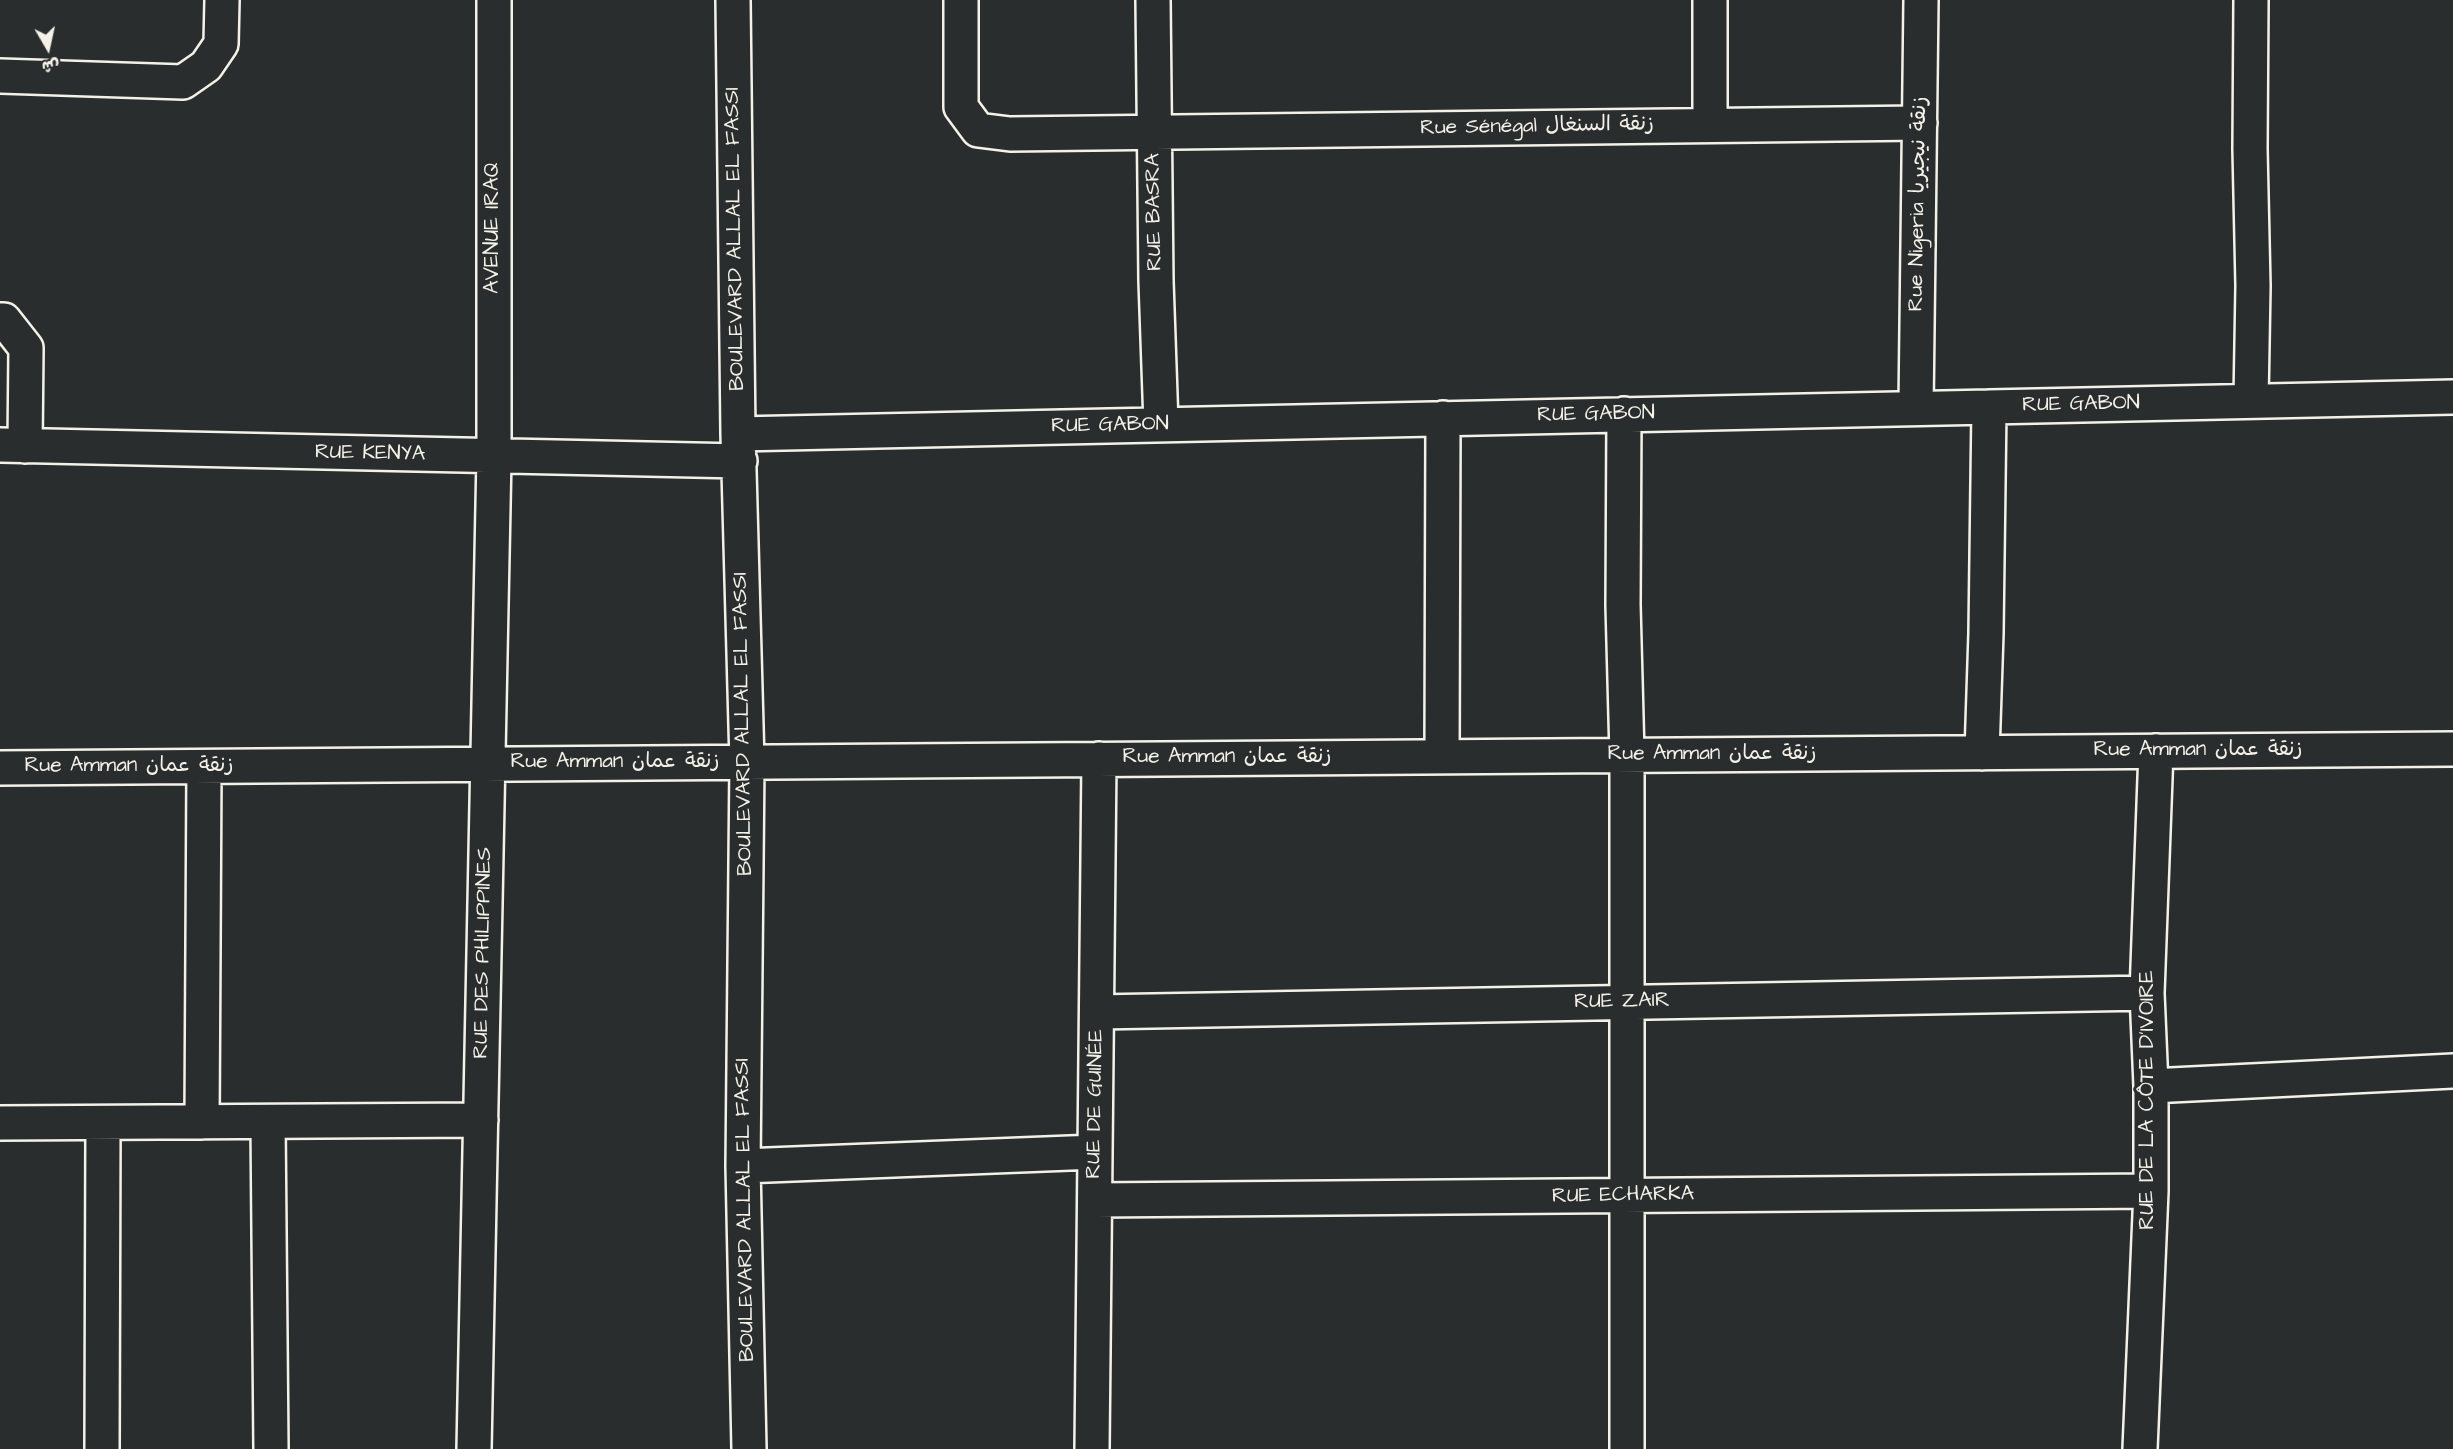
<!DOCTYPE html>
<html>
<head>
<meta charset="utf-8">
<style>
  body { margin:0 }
  #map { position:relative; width:2453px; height:1449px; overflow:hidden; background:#2a2d2e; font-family:"Architects Daughter","Playpen Sans Arabic",sans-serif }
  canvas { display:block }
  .north { position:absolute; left:18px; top:18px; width:60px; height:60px; -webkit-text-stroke:4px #2a2d2e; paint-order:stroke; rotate:171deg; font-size:16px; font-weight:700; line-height:24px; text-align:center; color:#f4f1e8 }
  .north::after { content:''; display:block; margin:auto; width:21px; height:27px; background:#f4f1e8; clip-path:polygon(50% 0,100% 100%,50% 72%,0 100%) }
</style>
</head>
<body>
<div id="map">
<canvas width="2453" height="1449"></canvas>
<div class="north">ش</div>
</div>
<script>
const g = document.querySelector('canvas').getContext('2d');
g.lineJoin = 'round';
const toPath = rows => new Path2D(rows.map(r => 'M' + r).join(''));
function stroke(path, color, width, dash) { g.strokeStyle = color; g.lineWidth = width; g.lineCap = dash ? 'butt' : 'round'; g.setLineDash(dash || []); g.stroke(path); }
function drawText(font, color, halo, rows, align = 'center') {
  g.font = font + ' "Architects Daughter","Playpen Sans Arabic",sans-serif'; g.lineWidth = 6; g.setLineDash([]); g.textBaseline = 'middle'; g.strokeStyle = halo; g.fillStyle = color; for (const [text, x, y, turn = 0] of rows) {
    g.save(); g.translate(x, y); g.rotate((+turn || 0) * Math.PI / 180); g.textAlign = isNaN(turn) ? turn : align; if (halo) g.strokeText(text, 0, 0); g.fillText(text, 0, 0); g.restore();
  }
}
const minor = toPath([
  [733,0,738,434,747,762,743,1166,749,1449],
  [961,0,961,107,978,130,1010,134,1920,123],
  [1153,0,1156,281,1161,424],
  [1710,0,1710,125],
  [2251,0,2250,149,2253,286,2251,401],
  [0,76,183,82,206,66,221,44,222,0],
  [0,320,4,320,26,348,25,446],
  [1916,408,1921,0],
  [1624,414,1623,605,1627,755,1627,1449],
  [738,434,2453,397],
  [0,445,740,461],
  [1982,753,1986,633,1989,407],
  [1442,757,1443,418],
  [0,768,2453,749],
  [1097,1012,2147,993],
  [2151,1086,2453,1071],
  [202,1122,204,767],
  [268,1122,271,1449],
  [0,1123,481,1120],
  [743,1166,1095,1152],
  [1096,1200,2151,1191],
  [102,1449,103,1123],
  [474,1449,494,456,494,0],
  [1092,1449,1099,759],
  [2140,1449,2151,1191,2151,1086,2147,993,2156,751]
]);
stroke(minor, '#f4f1e8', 38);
stroke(minor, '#2a2d2e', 33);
drawText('21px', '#f4f1e8', '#2a2d2e', [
  ["Rue Sénégal زنقة السنغال",1537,127,-1],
  ["Rue Nigeria زنقة نيجيريا",1919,204,-89],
  ["RUE BASRA",1155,212,-91],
  ["AVENUE IRAQ",494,228,-90],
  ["BOULEVARD ALLAL EL FASSI",736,239,-91],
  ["RUE GABON",2081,405,-1],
  ["RUE GABON",1596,415,-1],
  ["RUE GABON",1110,426,-1],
  ["RUE KENYA",370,454,1],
  ["BOULEVARD ALLAL EL FASSI",744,724,-91],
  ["Rue Amman زنقة عمان",2198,751],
  ["Rue Amman زنقة عمان",1712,755],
  ["Rue Amman زنقة عمان",1227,758],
  ["Rue Amman زنقة عمان",615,763],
  ["Rue Amman زنقة عمان",129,767],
  ["RUE DES PHILIPPINES",484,953,-89],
  ["RUE ZAIR",1622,1002,-1],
  ["RUE DE LA CÔTE D'IVOIRE",2149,1100,-90],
  ["RUE DE GUINÉE",1096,1104,-89],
  ["RUE ECHARKA",1623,1196,-1],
  ["BOULEVARD ALLAL EL FASSI",746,1210,-91]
]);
</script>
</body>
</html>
